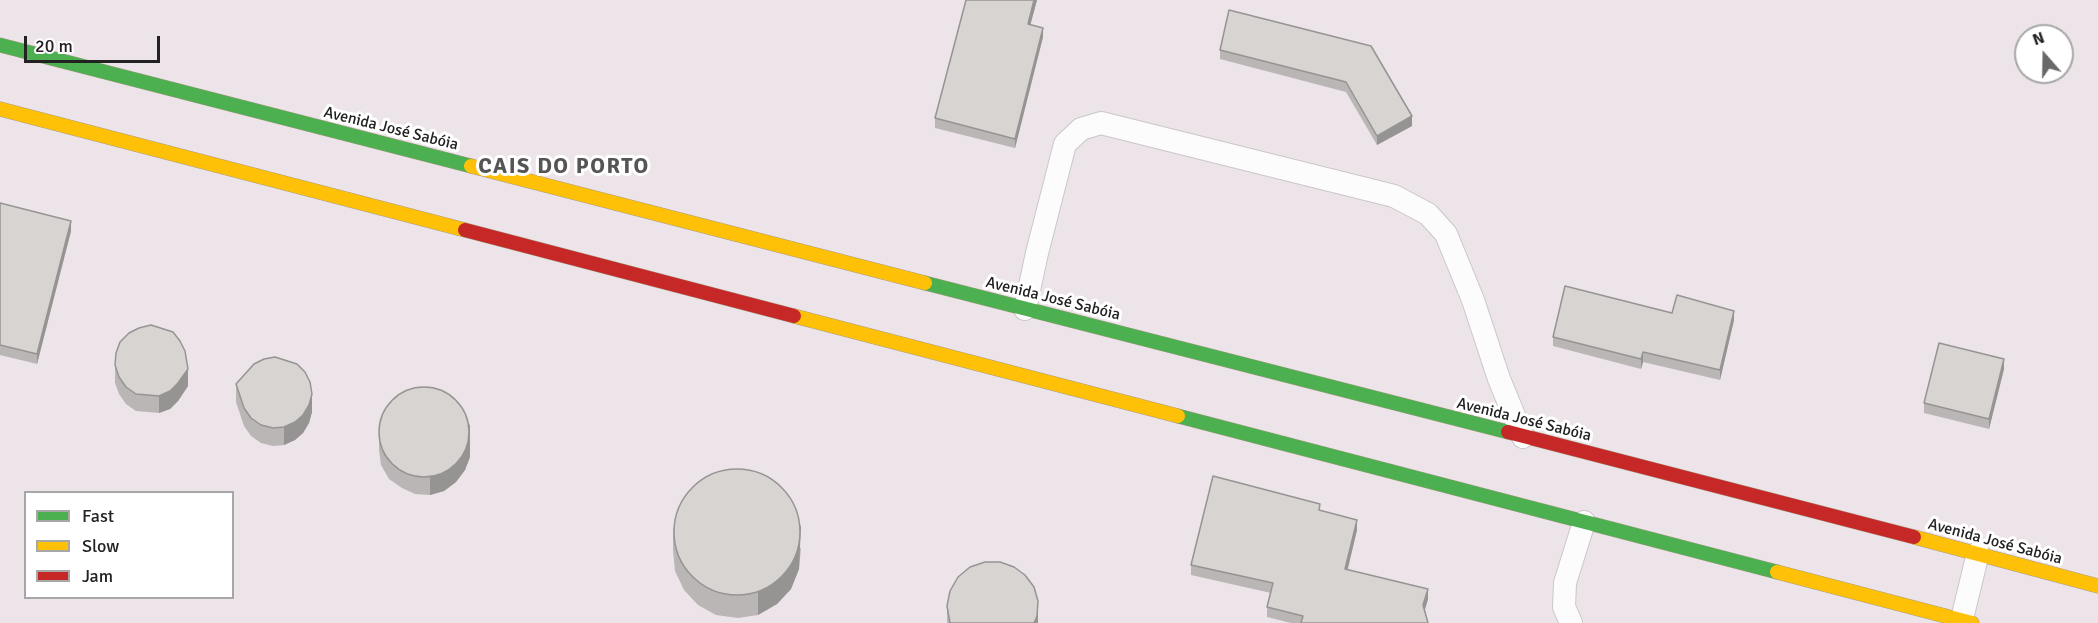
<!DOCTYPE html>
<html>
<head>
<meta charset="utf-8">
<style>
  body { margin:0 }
  #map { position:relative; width:2098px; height:623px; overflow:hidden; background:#f0eeeb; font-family:Signika,sans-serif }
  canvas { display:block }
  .legend { position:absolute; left:24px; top:491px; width:210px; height:108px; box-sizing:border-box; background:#fff; border:2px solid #a7a7a7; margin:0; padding:8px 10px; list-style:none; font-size:18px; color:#222 }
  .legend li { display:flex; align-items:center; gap:12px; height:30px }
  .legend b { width:30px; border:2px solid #a7a7a7 }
  .north { position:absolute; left:2014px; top:24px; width:60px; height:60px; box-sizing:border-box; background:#fff; border:2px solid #a7a7a7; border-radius:50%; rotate:340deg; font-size:16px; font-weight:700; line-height:24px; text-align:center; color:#222 }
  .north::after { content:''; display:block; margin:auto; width:21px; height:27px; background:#6a6968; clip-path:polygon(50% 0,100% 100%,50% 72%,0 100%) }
  .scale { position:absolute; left:24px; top:36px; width:136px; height:27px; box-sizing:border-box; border:3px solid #222; border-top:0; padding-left:8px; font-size:18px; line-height:21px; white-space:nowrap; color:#222; -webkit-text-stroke:4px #fff; paint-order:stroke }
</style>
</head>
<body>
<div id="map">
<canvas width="2098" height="623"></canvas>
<ul class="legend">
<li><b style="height:8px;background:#4caf50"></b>Fast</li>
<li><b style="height:8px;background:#ffc107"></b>Slow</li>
<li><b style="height:8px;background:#c62828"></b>Jam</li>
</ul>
<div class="north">N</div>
<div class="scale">20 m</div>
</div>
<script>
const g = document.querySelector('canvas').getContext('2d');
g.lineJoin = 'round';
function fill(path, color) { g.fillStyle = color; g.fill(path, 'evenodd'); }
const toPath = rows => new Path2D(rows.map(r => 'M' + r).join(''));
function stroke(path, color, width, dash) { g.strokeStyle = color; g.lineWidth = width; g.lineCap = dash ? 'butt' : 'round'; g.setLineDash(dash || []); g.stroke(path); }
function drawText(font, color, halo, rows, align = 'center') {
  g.font = font + ' Signika,sans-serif'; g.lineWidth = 6; g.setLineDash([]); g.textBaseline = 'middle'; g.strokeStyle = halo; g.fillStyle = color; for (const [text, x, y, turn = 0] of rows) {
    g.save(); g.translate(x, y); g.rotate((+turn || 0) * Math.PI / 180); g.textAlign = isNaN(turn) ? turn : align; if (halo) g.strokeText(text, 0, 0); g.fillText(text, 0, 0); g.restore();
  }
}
fill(toPath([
  [0,0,2098,0,2098,623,0,623],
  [2026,36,2062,36,2062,72,2026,72],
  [26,492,232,492,232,598,26,598]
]), '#ede4e9');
const lane = toPath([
  [1025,309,1037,253,1065,144,1081,129,1101,123,1394,196,1428,214,1446,234,1473,300,1499,379,1523,437],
  [1571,623,1564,607,1565,583,1584,522],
  [1961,623,1978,553]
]);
const fast = toPath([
  [0,45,471,166],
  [925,283,1508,432],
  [1178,416,1777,572]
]);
const slow = toPath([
  [0,109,465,230],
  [471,166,925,283],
  [794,316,1178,416],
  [1914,537,2098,586],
  [1777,572,1972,623]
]);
const jam = toPath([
  [465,230,794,316],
  [1508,432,1914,537]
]);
stroke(lane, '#c9c8c7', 24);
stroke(fast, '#a79c86', 15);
stroke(slow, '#a79c86', 15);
stroke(jam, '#a79c86', 15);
stroke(lane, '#fdfcfc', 22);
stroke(fast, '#4caf50', 14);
stroke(slow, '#ffc107', 14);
stroke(jam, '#c62828', 14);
fill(toPath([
  [1037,0,1030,24,1043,37,1015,148,935,128,935,118],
  [1371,46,1412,126,1377,145,1346,92,1220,59,1220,50],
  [0,203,71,231,37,364,0,355],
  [1672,313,1734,320,1720,380,1643,362,1641,369,1553,346,1553,337],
  [115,365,188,386,178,401,170,409,159,413,136,411,126,404,119,394,115,383],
  [2004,369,1989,429,1924,413,1924,403],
  [236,384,312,412,309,423,303,433,295,440,284,445,273,446,261,443,251,436,244,426,236,402],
  [379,432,470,457,465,470,456,482,444,491,430,495,415,494,402,488,389,479,381,465,379,450],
  [1320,510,1357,530,1348,569,1428,599,1425,610,1428,623,1291,623,1267,617,1267,607,1271,593,1191,575,1191,565],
  [673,528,801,548,799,569,791,589,777,604,758,615,738,618,716,615,698,605,684,590,675,571,673,550],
  [947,606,1038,623,947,623]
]), '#b9b6b5');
fill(toPath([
  [1034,0,1037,0,1028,34,1028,24],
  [1043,28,1043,37,1015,148,1015,139],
  [1412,116,1412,126,1377,145,1377,136],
  [71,221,71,231,37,364,37,354],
  [1734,311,1734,320,1720,380,1720,370],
  [1643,352,1643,362,1641,369,1641,359],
  [2004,359,2004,369,1989,429,1989,419],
  [188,369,188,386,178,401,170,409,159,413,159,396],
  [312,394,312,412,309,423,303,433,295,440,284,445,284,427],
  [470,424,470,457,465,470,456,482,444,491,430,495,430,477],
  [1357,520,1357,530,1345,579,1345,569],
  [801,525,799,569,791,589,777,604,758,615,758,592],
  [1428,589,1428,599,1423,615,1423,605],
  [1038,601,1038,623,1034,623]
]), '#969493');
const building = toPath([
  [966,0,1034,0,1028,24,1043,28,1015,139,935,118,966,0],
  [1229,10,1371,46,1412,116,1377,136,1346,82,1220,50,1229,10],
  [0,203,71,221,37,354,0,345,0,203],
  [1565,286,1672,313,1677,295,1734,311,1720,370,1643,352,1641,359,1553,337,1565,286],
  [151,325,173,332,180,341,185,351,188,369,178,383,170,391,159,396,136,394,126,387,119,377,115,365,116,353,120,342,129,333,139,328,151,325],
  [1939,343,2004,359,1989,419,1924,403,1939,343],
  [275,357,297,364,305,372,310,382,312,394,309,405,303,415,295,422,284,427,273,428,261,425,251,418,244,408,236,384,254,364,264,359,275,357],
  '379 432a45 45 0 1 1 90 0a45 45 0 1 1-90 0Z',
  '674 532a63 63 0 1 1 126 0a63 63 0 1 1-126 0Z',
  [1213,476,1320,504,1319,510,1357,520,1345,569,1428,589,1423,605,1428,623,1301,623,1303,616,1267,607,1273,583,1191,565,1213,476],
  [985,562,1000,562,1014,567,1025,575,1034,587,1038,601,1037,616,1034,623,950,623,947,606,950,591,958,577,970,567,985,562]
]);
fill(building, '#d7d4d2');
stroke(building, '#969493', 1.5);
drawText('16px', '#222', '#fff', [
  ["Avenida José Sabóia",391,129,14],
  ["Avenida José Sabóia",1053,299,14],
  ["Avenida José Sabóia",1524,420,14],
  ["Avenida José Sabóia",1995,542,15]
]);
g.letterSpacing = '1.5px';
drawText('bold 22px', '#555', '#fff', [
  ["CAIS DO PORTO",564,167]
]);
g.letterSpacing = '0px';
</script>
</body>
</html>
